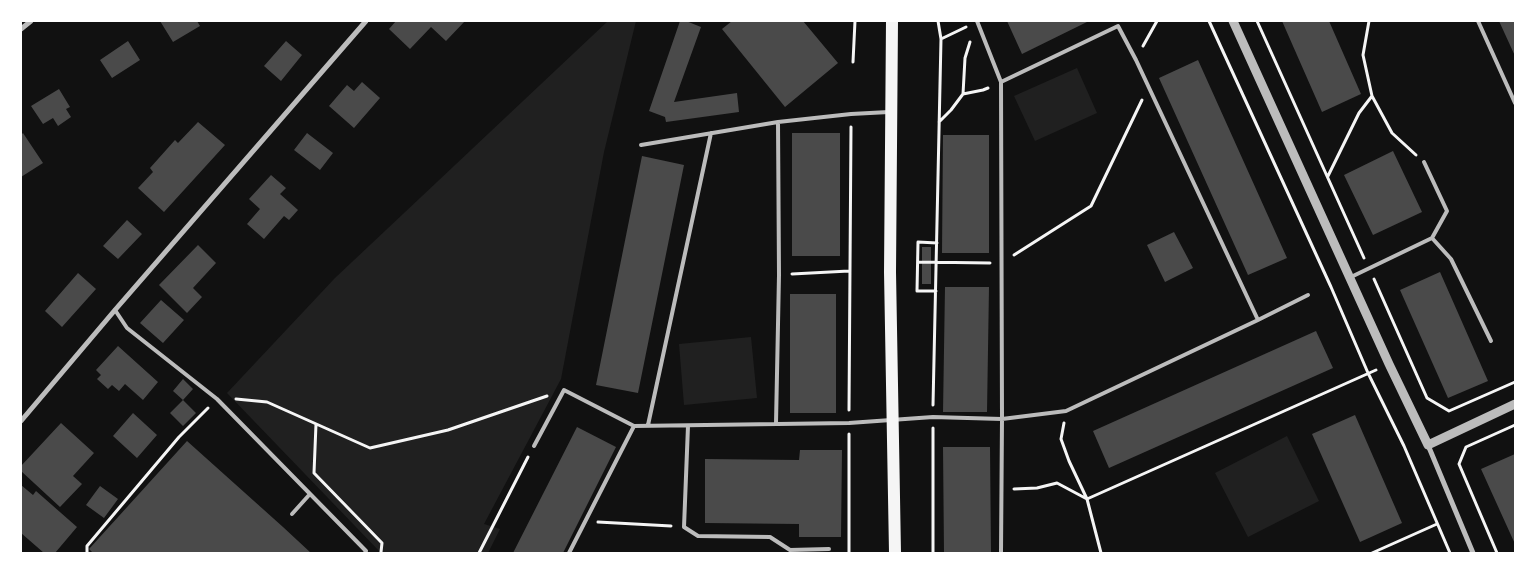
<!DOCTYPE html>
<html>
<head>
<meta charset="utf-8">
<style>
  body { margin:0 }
  #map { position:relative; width:1536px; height:574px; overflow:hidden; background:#111; font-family:Manrope,sans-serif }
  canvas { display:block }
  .frame { position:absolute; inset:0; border:22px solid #fff; pointer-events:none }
</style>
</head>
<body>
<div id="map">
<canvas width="1536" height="574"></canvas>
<div class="frame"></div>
</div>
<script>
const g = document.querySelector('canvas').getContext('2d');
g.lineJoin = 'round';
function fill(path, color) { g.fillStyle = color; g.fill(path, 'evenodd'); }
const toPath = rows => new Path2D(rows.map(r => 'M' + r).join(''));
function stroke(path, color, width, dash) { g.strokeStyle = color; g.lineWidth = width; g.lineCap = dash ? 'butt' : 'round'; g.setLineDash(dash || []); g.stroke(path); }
fill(toPath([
  [608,21,636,21,604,152,561,379,484,524,500,529,488,553,381,553,227,393,335,278],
  [1077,68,1097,113,1035,141,1014,96],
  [751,337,757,398,684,405,679,344],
  [1287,436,1319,501,1248,537,1215,473]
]), '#202020');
fill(toPath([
  [160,21,197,21,200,26,173,42],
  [396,21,465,21,446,41,431,27,410,49,389,29],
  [680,21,686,21,701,27,674,102,737,93,739,112,666,122,665,117,649,111],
  [732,21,803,21,838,63,785,107,722,29],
  [1007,21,1089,21,1022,54],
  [1282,21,1329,21,1361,94,1322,112],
  [1499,21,1515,21,1515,56],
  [128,41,140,60,112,78,100,60],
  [286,41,302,55,281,81,264,66],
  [1198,60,1287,258,1248,275,1159,78],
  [362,82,380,98,354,128,329,106,347,85,354,91],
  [59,89,70,107,66,109,71,117,58,126,53,118,43,124,31,106],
  [198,122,225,145,164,212,138,188,153,172,150,168,175,140,178,143],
  [23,133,43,163,21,177,21,135],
  [307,133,333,153,320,170,294,150],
  [792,133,840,133,840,256,792,256],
  [943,135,989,135,989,253,942,253],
  [1393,151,1422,212,1373,235,1344,175],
  [642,156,684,165,638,393,596,385],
  [271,175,286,188,280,194,298,210,289,220,284,216,264,239,247,224,260,209,249,199],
  [127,220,142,234,118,259,103,246],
  [1174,232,1193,268,1165,282,1147,245],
  [198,245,216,263,193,288,202,297,187,313,159,285],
  [922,247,931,247,931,284,922,284],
  [1440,272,1488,381,1448,398,1400,290],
  [78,273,96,289,62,327,45,311],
  [945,287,989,287,987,412,943,412],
  [790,294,836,294,836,413,790,413],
  [161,300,184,320,163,343,140,323],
  [1316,331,1333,368,1109,468,1093,431],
  [118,346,158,382,143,400,125,384,119,391,112,385,108,389,97,379,101,375,96,370],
  [183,379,193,389,183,400,173,391],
  [183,400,196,413,183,426,170,413],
  [133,413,157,435,137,458,113,436],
  [1355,415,1402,523,1360,542,1312,434],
  [61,423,94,453,73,476,82,484,60,507,21,471,21,466],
  [577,427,616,447,563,553,513,553],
  [187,441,283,527,311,553,93,553,89,549],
  [943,447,990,447,991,553,944,553],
  [800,450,842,450,841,537,799,537,799,524,705,523,705,459,799,460],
  [1515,454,1515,544,1481,469],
  [21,485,33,495,36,491,77,527,55,553,44,553,21,533],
  [100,486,118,499,104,518,86,505]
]), '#4a4a4a');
stroke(toPath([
  [1209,21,1331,287,1368,373,1404,446,1450,553],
  [1257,21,1364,258],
  [941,39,966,27],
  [1143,46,1157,21],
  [853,62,855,21],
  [963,94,983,90,988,88],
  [1372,96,1392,133,1416,155],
  [939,122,951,110,963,94,965,58,970,42],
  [1328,176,1359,113,1372,96,1363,55,1369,21],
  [1014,255,1091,206,1142,100],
  [918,262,990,263],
  [792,274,849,271],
  [1374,279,1427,398,1449,411,1515,382],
  [936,291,917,291,918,242,937,243],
  [236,399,267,402,370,448,448,430,547,396],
  [933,405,941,39,938,21],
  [849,410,851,127],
  [316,424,314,473,382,543,381,552],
  [933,428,933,553],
  [849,434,849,553],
  [1014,489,1037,488,1057,483,1087,499,1069,461,1061,439,1064,423],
  [598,522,671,526],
  [87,553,87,546,179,437,208,408],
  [479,553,528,457],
  [1101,553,1087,499,1376,370],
  [1372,553,1437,524],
  [1497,553,1459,464,1466,447,1515,425]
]), '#f5f5f5', 3);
stroke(toPath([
  [977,21,1001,82],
  [1478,21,1515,103],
  [641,145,778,122],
  [1432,238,1451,259,1491,341],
  [1351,277,1432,238,1447,211,1424,162],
  [115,310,127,328,217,399,366,551,365,553],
  [776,423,779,275,778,122,851,114,889,112],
  [648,425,711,133],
  [688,426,684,527,698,536,770,537,790,550,829,549],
  [534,446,564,390,634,426],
  [292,514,310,494],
  [569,553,634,426,849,423,933,417,1002,419,1001,82,1118,26,1136,60,1258,320],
  [1001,553,1002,419,1066,411,1258,320,1308,295]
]), '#bcbcbc', 4);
stroke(toPath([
  [21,29,31,21],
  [21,421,115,310,366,21],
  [1428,445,1473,553]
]), '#bcbcbc', 5);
stroke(toPath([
  [1233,21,1389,364,1428,445,1515,404]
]), '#bcbcbc', 9);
stroke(toPath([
  [892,21,890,272,895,553]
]), '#f5f5f5', 12);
</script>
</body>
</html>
